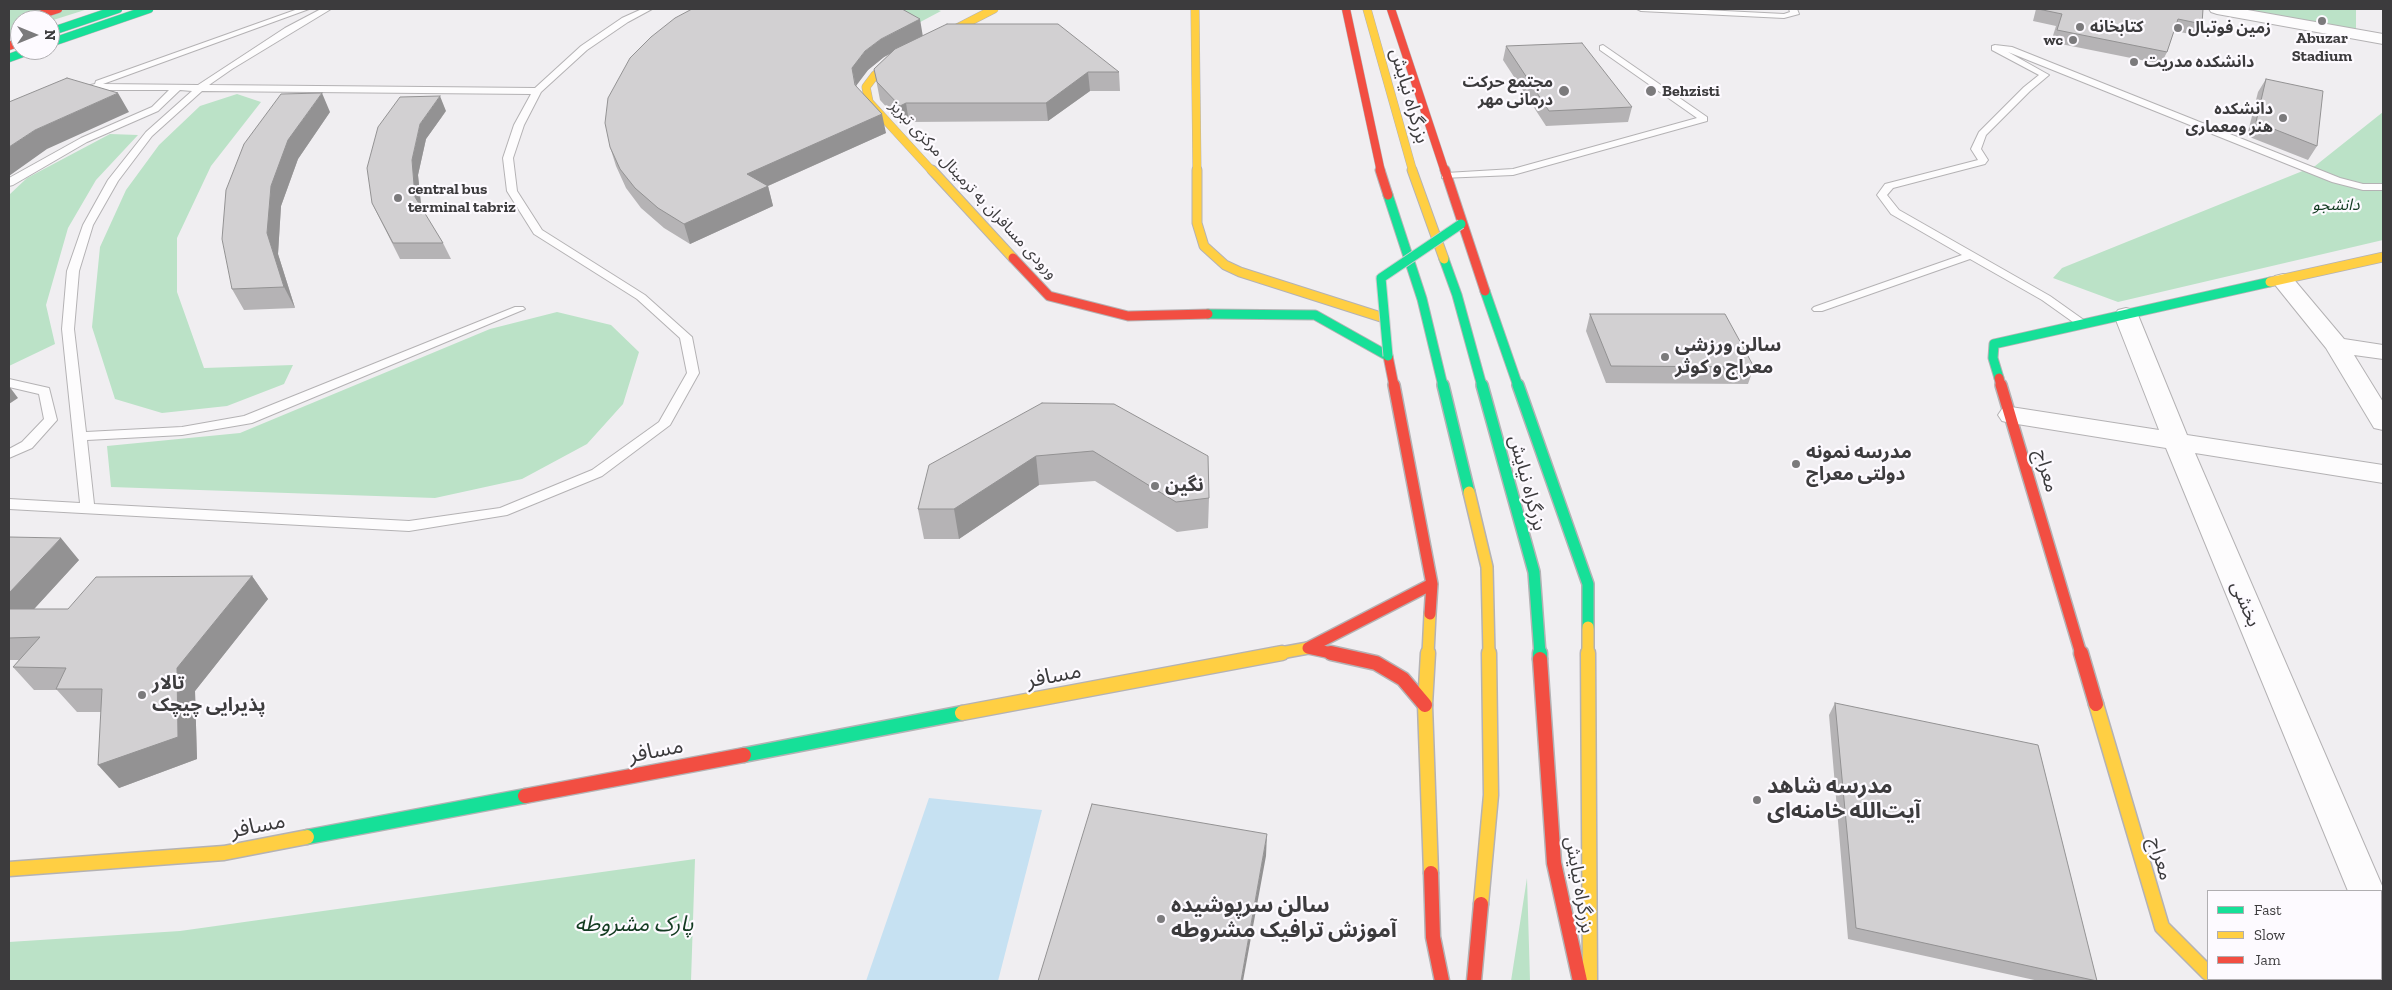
<!DOCTYPE html>
<html>
<head>
<meta charset="utf-8">
<style>
  body { margin:0 }
  #map { position:relative; width:2392px; height:990px; overflow:hidden; background:#f0eef1; font-family:"Zilla Slab",serif }
  canvas { display:block }
  .frame { position:absolute; inset:0; border:10px solid #3c3b3d; pointer-events:none }
  .legend { position:absolute; left:2207px; top:890px; width:175px; height:90px; box-sizing:border-box; background:#fdfaff; border:1px solid #b0aeb1; margin:0; padding:6px 9px; list-style:none; font-size:15px; color:#3c3b3d }
  .legend li { display:flex; align-items:center; gap:10px; height:25px }
  .legend b { width:25px; border:1px solid #b0aeb1 }
  .north { position:absolute; left:10px; top:10px; width:50px; height:50px; box-sizing:border-box; background:#fdfaff; border:1px solid #b0aeb1; border-radius:50%; rotate:90deg; font-size:14px; font-weight:700; line-height:20px; text-align:center; color:#3c3b3d }
  .north::after { content:''; display:block; margin:auto; width:18px; height:22px; background:#7b7a7c; clip-path:polygon(50% 0,100% 100%,50% 72%,0 100%) }
</style>
</head>
<body>
<div id="map">
<canvas width="2392" height="990"></canvas>
<div class="frame"></div>
<ul class="legend">
<li><b style="height:6px;background:#16e098"></b>Fast</li>
<li><b style="height:6px;background:#ffcf43"></b>Slow</li>
<li><b style="height:6px;background:#f24e42"></b>Jam</li>
</ul>
<div class="north">N</div>
</div>
<script>
const g = document.querySelector('canvas').getContext('2d');
g.lineJoin = 'round';
function fill(path, color) { g.fillStyle = color; g.fill(path, 'evenodd'); }
const toPath = rows => new Path2D(rows.map(r => 'M' + r).join(''));
function stroke(path, color, width, dash) { g.strokeStyle = color; g.lineWidth = width; g.lineCap = dash ? 'butt' : 'round'; g.setLineDash(dash || []); g.stroke(path); }
function drawText(font, color, halo, rows, align = 'center') {
  g.font = font + ' "Zilla Slab","Noto Sans Arabic",serif'; g.lineWidth = 4.5; g.setLineDash([]); g.textBaseline = 'middle'; g.strokeStyle = halo; g.fillStyle = color; for (const [text, x, y, turn = 0] of rows) {
    g.save(); g.translate(x, y); g.rotate((+turn || 0) * Math.PI / 180); g.textAlign = isNaN(turn) ? turn : align; if (halo) g.strokeText(text, 0, 0); g.fillText(text, 0, 0); g.restore();
  }
}
fill(toPath([
  [9,9,88,9,50,21,20,20,20,32,9,35],
  [898,9,935,9,941,11,909,28],
  [2219,9,2356,9,2356,34],
  [237,94,261,102,211,166,177,238,177,292,204,368,293,365,284,384,227,406,162,413,115,399,92,327,100,247,126,190,159,145,200,106],
  [2383,112,2383,240,2118,302,2053,278,2062,268,2315,166],
  [110,134,138,135,96,180,68,228,46,305,55,344,9,366,9,195,27,178],
  [557,312,611,325,639,352,623,404,587,444,522,479,435,498,111,487,107,446,240,433,490,329],
  [695,859,691,981,9,981,9,942,180,931],
  [1527,878,1530,981,1511,981]
]), '#bbe2c7');
fill(toPath([
  [929,798,1042,810,998,981,866,981]
]), '#c6e1f2');
const lane = toPath([
  [298,9,309,9,103,84,198,85,285,28,321,9,331,9,232,69,209,85,535,88,581,46,622,18,642,9,652,9,628,22,587,50,541,92,524,125,513,158,517,191,542,230,645,295,692,337,699,373,670,425,602,476,507,515,409,531,9,509,9,499,80,503,62,329,67,271,83,225,108,180,146,132,192,91,180,90,158,111,87,142,13,185,9,186,9,178,81,138,152,107,169,90,91,90,81,93,78,92,78,88,95,84,96,81,298,9],
  [202,91,531,94,514,125,503,158,507,191,534,234,637,299,680,338,687,373,659,422,592,470,500,508,409,521,94,504,87,440,182,435,252,423,525,309,523,307,515,307,244,416,182,427,86,432,74,329,79,271,93,225,118,181,152,136,202,91],
  [1637,9,1685,9,1784,14,1790,12,1789,9,1797,9,1799,14,1784,18,1641,11,1637,9],
  [1603,45,1707,117,1707,121,1513,175,1442,178,1442,174,1446,173,1513,169,1697,118,1600,50,1600,46,1603,45],
  [1995,45,2012,47,2340,178,2363,184,2383,184,2383,190,2363,190,2332,182,2008,52,2049,75,2030,91,1986,135,1981,149,1988,160,1985,164,1893,188,1887,195,1899,210,2050,296,2088,323,2090,325,2088,327,2080,327,2042,300,1970,259,1822,311,1814,311,1812,309,1814,307,1962,255,1891,214,1877,195,1885,184,1978,160,1971,149,1979,132,2024,87,2039,75,1992,50,1992,46,1995,45],
  [9,379,49,388,57,420,32,448,9,458,9,449,22,442,44,419,39,394,9,387,9,379]
]);
const street = toPath([
  [2209,9,2242,9,2383,34,2383,44,2217,14,2211,12,2209,9],
  [2283,274,2291,276,2344,339,2383,345,2383,359,2354,355,2383,402,2383,430,2374,428,2326,348,2272,281,2275,276,2283,274],
  [2126,308,2134,310,2138,315,2187,435,2383,465,2383,483,2195,453,2383,888,2381,899,2381,891,2348,891,2166,448,2011,423,2002,421,1998,415,2002,409,2011,407,2159,430,2114,315,2118,310,2126,308],
  [2381,910,2383,911,2383,950,2381,950,2381,910]
]);
const fastFar3 = toPath([
  [50,32,118,9],
  [50,43,149,9],
  [9,58,31,50]
]);
const fastFar2 = toPath([
  [1388,195,1422,299,1443,386],
  [1444,259,1457,295,1482,386],
  [1485,291,1518,386],
  [1208,314,1315,315,1388,356],
  [1999,378,1993,358,1994,344,2270,282]
]);
const fastFar1 = toPath([
  [1443,385,1469,492],
  [1482,385,1534,572,1540,654],
  [1518,385,1588,584,1588,627]
]);
const fast = toPath([
  [1540,653,1540,659],
  [744,755,962,713],
  [307,837,525,796]
]);
const slowFar3 = toPath([
  [1195,9,1197,172],
  [1367,9,1413,172],
  [933,172,869,102,866,87,875,75,891,62,994,9]
]);
const slowFar2 = toPath([
  [932,170,1013,258],
  [1197,170,1197,223,1204,246,1225,265,1240,272,1384,318],
  [1412,170,1444,259],
  [2270,282,2383,257]
]);
const slowFar1 = toPath([
  [1469,492,1487,567,1489,654],
  [1588,627,1588,654],
  [1275,654,1308,648],
  [1428,654,1430,614]
]);
const slow = toPath([
  [1428,653,1425,705,1431,873],
  [1588,653,1590,981],
  [2096,704,2162,927,2208,973],
  [962,713,1282,653],
  [9,869,224,853,307,837],
  [1481,904,1491,795,1489,653]
]);
const jamFar3 = toPath([
  [1346,9,1381,172],
  [1391,9,1445,172],
  [24,20,58,9],
  [9,46,20,42]
]);
const jamFar2 = toPath([
  [1380,170,1388,195],
  [1445,170,1485,291],
  [1013,258,1049,296,1128,316,1208,314],
  [1388,356,1394,386],
  [1999,378,2001,386]
]);
const jamFar1 = toPath([
  [1394,385,1432,584,1430,614],
  [2001,385,2081,654],
  [1336,654,1308,648,1432,584]
]);
const jam = toPath([
  [1331,653,1376,663,1403,679,1425,705],
  [2081,653,2096,704],
  [1540,659,1554,863,1580,981],
  [525,796,744,755],
  [1431,873,1433,937,1442,981],
  [1474,981,1481,904]
]);
stroke(lane, '#b4b2b4', 2);
stroke(street, '#b4b2b4', 2);
stroke(fastFar3, '#b4b2b4', 9);
stroke(fastFar2, '#b4b2b4', 11);
stroke(fastFar1, '#b4b2b4', 14);
stroke(fast, '#b4b2b4', 17);
stroke(slowFar3, '#b4b2b4', 9);
stroke(slowFar2, '#b4b2b4', 11);
stroke(slowFar1, '#b4b2b4', 14);
stroke(slow, '#b4b2b4', 17);
stroke(jamFar3, '#b4b2b4', 9);
stroke(jamFar2, '#b4b2b4', 11);
stroke(jamFar1, '#b4b2b4', 14);
stroke(jam, '#b4b2b4', 17);
fill(lane, '#fdfcfd');
fill(street, '#fdfcfd');
stroke(fastFar3, '#16e098', 8);
stroke(fastFar2, '#16e098', 9);
stroke(fastFar1, '#16e098', 11);
stroke(fast, '#16e098', 14);
stroke(slowFar3, '#ffcf43', 8);
stroke(slowFar2, '#ffcf43', 9);
stroke(slowFar1, '#ffcf43', 11);
stroke(slow, '#ffcf43', 14);
stroke(jamFar3, '#f24e42', 8);
stroke(jamFar2, '#f24e42', 9);
stroke(jamFar1, '#f24e42', 11);
stroke(jam, '#f24e42', 14);
const fastBridge = toPath([
  [1388,356,1381,278,1461,224]
]);
stroke(fastBridge, '#cbcacc', 11, []);
stroke(fastBridge, '#16e098', 9);
fill(toPath([
  [2036,9,2203,9,2202,24,2196,35,2174,31,2167,52,2161,64,2051,42,2056,26,2033,21],
  [922,36,1119,72,1120,91,1090,91,1048,121,909,122,903,125,880,100,874,69,892,52,884,57,868,70,856,85,886,133,768,186,773,206,690,244,664,228,641,208,626,188,616,166,610,147],
  [1506,46,1632,107,1628,122,1546,126,1503,60],
  [2266,79,2317,146,2308,160,2247,136,2258,92],
  [446,111,426,139,418,175,421,208,443,243,451,259,400,259,372,203],
  [330,112,298,159,281,206,278,254,295,308,244,310,232,289,244,144],
  [1590,314,1754,367,1748,384,1606,383,1586,331],
  [1042,403,1209,498,1208,528,1177,532,1095,481,1039,485,959,539,924,539,918,509],
  [9,537,79,560,34,609,68,609,252,576,268,599,195,691,197,759,119,788,101,712,77,712,57,690,34,690,13,667,19,660,9,660],
  [1835,703,2097,981,2039,981,1848,939,1829,715]
]), '#b5b3b5');
fill(toPath([
  [920,19,923,37,884,57,868,70,856,86,852,68,865,51,881,39],
  [1088,72,1090,91,1048,121,1046,103],
  [118,93,129,112,47,149,9,176,9,147,35,130],
  [322,93,330,112,298,159,281,206,278,254,295,308,284,287,267,233,271,186,288,140],
  [440,96,446,111,426,139,418,175,422,213,415,197,412,160,420,124],
  [906,103,909,122,903,125,900,106],
  [882,114,886,133,752,193,747,174],
  [768,186,773,206,690,244,684,224],
  [9,386,18,398,9,404],
  [1036,456,1039,485,959,539,954,509],
  [61,538,79,560,13,632,9,627,9,593],
  [252,576,268,599,195,691,197,759,119,788,98,765],
  [1267,834,1266,856,1243,981,1241,981]
]), '#939293');
const building = toPath([
  [692,9,902,9,920,19,881,39,865,51,852,68,855,85,882,114,747,174,768,186,684,224,658,208,635,188,620,169,610,147,605,123,608,98,630,58,651,37,675,18,692,9],
  [2038,9,2203,9,2202,24,2178,19,2167,52,2057,30,2062,14,2038,9],
  [947,24,1058,24,1119,72,1088,72,1046,103,906,103,900,106,877,82,874,69,895,49,947,24],
  [1582,43,1632,107,1549,111,1506,46,1582,43],
  [67,78,118,93,35,130,9,147,9,102,67,78],
  [2266,79,2323,91,2317,146,2256,122,2266,79],
  [322,93,288,140,271,186,267,233,284,287,232,289,222,239,226,190,244,144,281,94,322,93],
  [440,96,420,124,412,160,415,197,443,243,393,243,372,203,367,168,378,127,400,97,440,96],
  [1590,314,1725,314,1754,367,1611,366,1590,314],
  [1042,403,1114,404,1208,456,1209,498,1176,502,1093,451,1036,456,954,509,918,509,929,465,1042,403],
  [9,537,61,538,9,593,9,537],
  [252,576,177,668,178,737,98,765,102,689,56,689,66,668,13,667,40,637,9,638,9,609,68,609,96,577,252,576],
  [1835,703,2038,745,2097,981,1856,928,1835,703],
  [1092,804,1267,834,1241,981,1038,981,1092,804]
]);
fill(building, '#d2d0d2');
stroke(building, '#939293', 1);
for (const [x, y, r, color] of [
  [2322,21,5,"#7b7a7c"],
  [2080,27,5,"#7b7a7c"],
  [2178,28,5,"#7b7a7c"],
  [2073,40,5,"#7b7a7c"],
  [2134,62,5,"#7b7a7c"],
  [1564,91,6,"#7b7a7c"],
  [1651,91,6,"#7b7a7c"],
  [2283,118,5,"#7b7a7c"],
  [398,198,5,"#7b7a7c"],
  [1665,357,5,"#7b7a7c"],
  [1796,464,5,"#7b7a7c"],
  [1155,486,5,"#7b7a7c"],
  [142,695,5,"#7b7a7c"],
  [1757,800,5,"#7b7a7c"],
  [1161,919,5,"#7b7a7c"]
]) { const dot = new Path2D(); dot.arc(x, y, r, 0, 2 * Math.PI); g.fillStyle = color; g.fill(dot); stroke(dot, '#fdfaff', 2); }
drawText('bold 16px', '#3c3b3d', '#fdfaff', [
  ["کتابخانه",2090,27],
  ["زمین فوتبال",2188,28],
  ["Abuzar",2322,38,"center"],
  ["Stadium",2322,56,"center"],
  ["wc",2063,40,"right"],
  ["دانشکده مدریت",2144,62],
  ["مجتمع حرکت",1553,82,"right"],
  ["درمانی مهر",1553,100,"right"],
  ["Behzisti",1662,91],
  ["دانشکده",2273,109,"right"],
  ["هنر ومعماری",2273,127,"right"],
  ["central bus",408,189],
  ["terminal tabriz",408,207]
], 'left');
drawText('16px', '#3c3b3d', '#fdfaff', [
  ["ورودی مسافران به ترمینال مرکزی تبریز",973,190,47]
]);
drawText('italic 16px', '#133b21', '#fdfaff', [
  ["دانشجو",2336,205]
]);
drawText('19px', '#3c3b3d', '#fdfaff', [
  ["بزرگراه نیایش",1409,96,74],
  ["معراج",2046,471,74],
  ["بزرگراه نیایش",1527,483,75],
  ["بخشی",2245,604,67],
  ["معراج",2160,859,74],
  ["بزرگراه نیایش",1579,885,80]
]);
drawText('bold 19px', '#3c3b3d', '#fdfaff', [
  ["سالن ورزشی",1675,346],
  ["معراج و کوثر",1675,368],
  ["مدرسه نمونه",1806,453],
  ["دولتی معراج",1806,475],
  ["نگین",1165,486],
  ["تالار",152,684],
  ["پذیرایی چیچک",152,706]
], 'left');
drawText('22px', '#3c3b3d', '#fdfaff', [
  ["مسافر",1054,676,-11],
  ["مسافر",656,751,-11],
  ["مسافر",258,826,-11]
]);
drawText('bold 22px', '#3c3b3d', '#fdfaff', [
  ["مدرسه شاهد",1767,787],
  ["آیت‌الله خامنه‌ای",1767,812],
  ["سالن سرپوشیده",1171,906],
  ["آموزش ترافیک مشروطه",1171,931]
], 'left');
drawText('italic 22px', '#133b21', '#fdfaff', [
  ["پارک مشروطه",634,925]
]);
</script>
</body>
</html>
